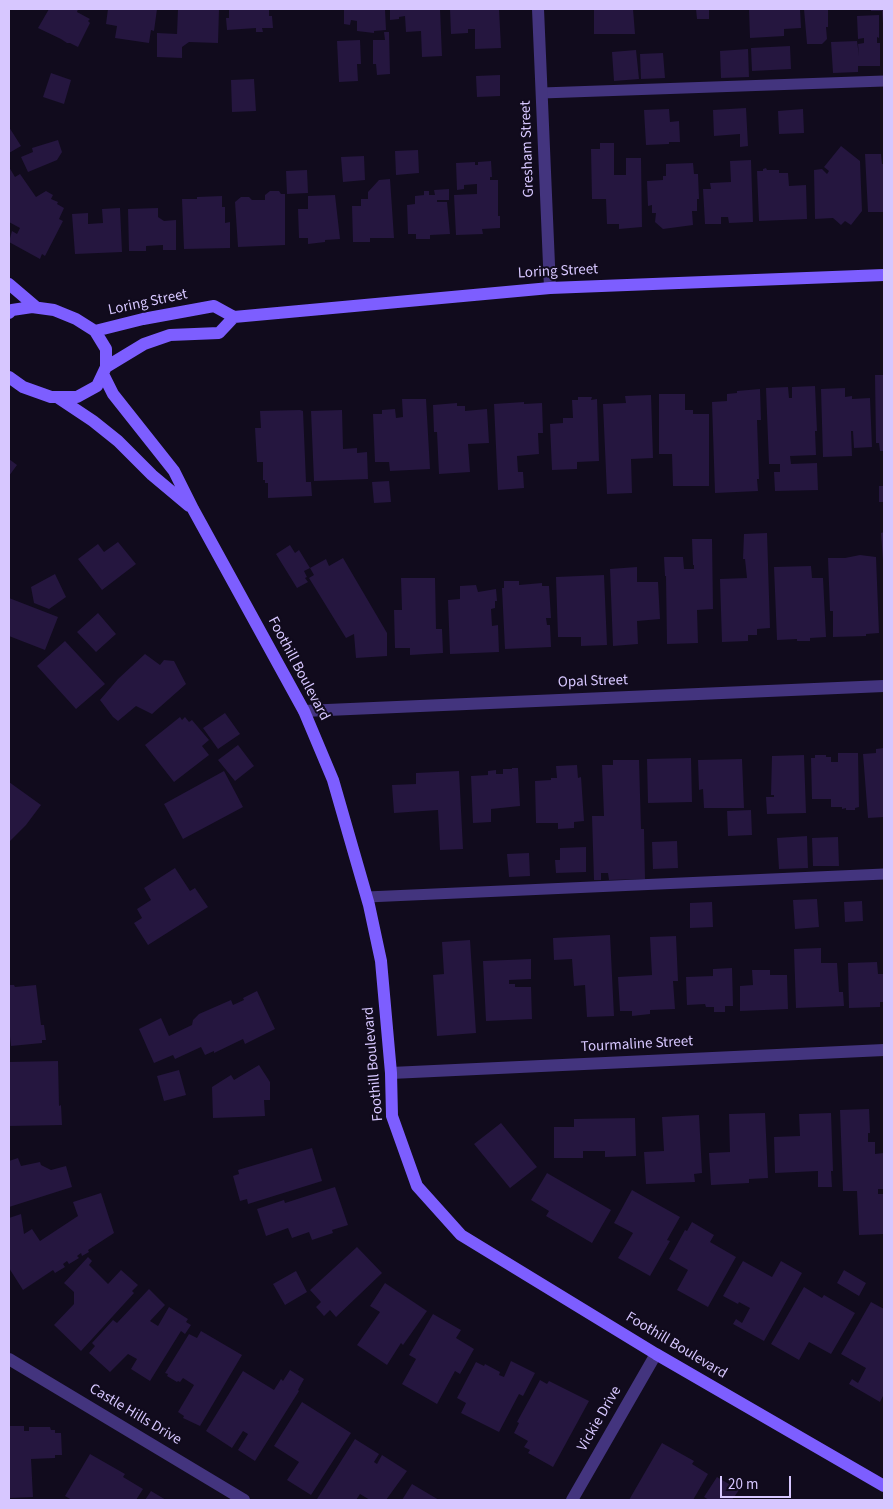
<!DOCTYPE html>
<html>
<head>
<meta charset="utf-8">
<style>
  body { margin:0 }
  #map { position:relative; width:893px; height:1509px; overflow:hidden; background:#110b1d; font-family:"Source Sans 3",sans-serif }
  canvas { display:block }
  .frame { position:absolute; inset:0; border:10px solid #d7c7ff; pointer-events:none }
  .scale { position:absolute; left:720px; top:1476px; width:71px; height:22px; box-sizing:border-box; border:2px solid #d7c7ff; border-top:0; padding-left:6px; font-size:15px; line-height:18px; white-space:nowrap; color:#d7c7ff; -webkit-text-stroke:4px #110b1d; paint-order:stroke }
</style>
</head>
<body>
<div id="map">
<canvas width="893" height="1509"></canvas>
<div class="frame"></div>
<div class="scale">20 m</div>
</div>
<script>
const g = document.querySelector('canvas').getContext('2d');
g.lineJoin = 'round';
function fill(path, color) { g.fillStyle = color; g.fill(path, 'evenodd'); }
const toPath = rows => new Path2D(rows.map(r => 'M' + r).join(''));
function stroke(path, color, width, dash) { g.strokeStyle = color; g.lineWidth = width; g.lineCap = dash ? 'butt' : 'round'; g.setLineDash(dash || []); g.stroke(path); }
function drawText(font, color, halo, rows, align = 'center') {
  g.font = font + ' "Source Sans 3",sans-serif'; g.lineWidth = 4; g.setLineDash([]); g.textBaseline = 'middle'; g.strokeStyle = halo; g.fillStyle = color; for (const [text, x, y, turn = 0] of rows) {
    g.save(); g.translate(x, y); g.rotate((+turn || 0) * Math.PI / 180); g.textAlign = isNaN(turn) ? turn : align; if (halo) g.strokeText(text, 0, 0); g.fillText(text, 0, 0); g.restore();
  }
}
fill(toPath([
  [49,9,78,9,77,12,90,19,88,21,90,23,78,47,70,43,67,43,61,39,38,28],
  [108,9,157,9,154,31,151,30,149,43,115,38,117,26,106,24],
  [178,9,219,9,218,43,189,42,182,47,182,58,157,57,157,33,177,34],
  [229,9,269,9,269,16,272,16,273,28,262,28,263,32,256,32,256,28,227,30,226,18,229,18],
  [344,9,385,9,386,30,374,31,374,33,357,31,357,21,351,20,350,25,344,24],
  [390,9,440,9,442,56,422,57,421,31,406,32,405,16,399,17,399,19,390,20],
  [450,9,499,9,501,48,475,49,475,29,468,29,468,33,451,34],
  [594,9,633,9,635,34,594,34],
  [696,9,709,9,709,19,697,19],
  [749,9,800,9,801,28,784,29,784,36,750,38],
  [804,9,828,9,828,27,826,27,827,39,822,44,807,44],
  [871,9,884,9,884,24,883,24,882,11,871,11],
  [879,15,879,38,877,37,877,43,880,43,880,66,858,66,858,72,833,73,831,42,857,41,859,56,858,44,864,43,864,38,858,39,857,16],
  [384,32,389,32,390,74,377,75,376,64,373,64,373,40,385,40],
  [360,40,361,64,357,64,358,81,339,82,337,41],
  [790,46,791,69,752,71,751,48],
  [748,49,749,77,721,78,720,51],
  [636,50,639,79,614,81,612,52],
  [663,53,665,78,641,79,640,54],
  [51,73,71,80,64,104,43,97],
  [500,75,500,96,477,97,476,76],
  [254,79,256,111,232,112,231,80],
  [746,108,748,146,740,147,740,134,714,136,713,110],
  [669,109,670,122,679,121,680,142,669,142,669,144,646,145,644,110],
  [803,109,804,133,779,134,778,111],
  [9,127,21,146,9,153],
  [58,140,62,152,57,160,28,172,21,157,33,152,32,148],
  [600,143,614,143,614,175,626,175,626,158,641,158,642,227,619,229,619,224,607,224,606,199,592,199,591,149,600,149],
  [841,146,860,161,862,211,851,225,845,221,841,225,833,218,815,219,814,170,822,169,827,174,829,171,824,167],
  [418,150,419,173,396,175,395,151],
  [865,154,881,154,882,164,884,164,884,212,868,212],
  [364,156,365,180,343,182,341,157],
  [751,160,753,222,729,223,728,217,721,217,721,224,705,224,703,189,711,189,710,183,731,182,730,161],
  [491,161,492,177,490,177,490,180,498,180,498,216,500,216,500,228,482,229,483,234,456,235,454,195,477,194,477,184,464,185,464,189,457,190,456,163,475,162,475,165,478,165,478,162],
  [693,163,694,174,698,174,699,199,697,199,697,211,692,211,693,225,663,229,655,222,656,213,652,213,652,205,648,206,647,181,663,180,663,176,666,176,666,164],
  [9,167,15,177,20,174,36,197,46,191,53,195,51,199,58,202,57,204,64,208,59,219,63,221,45,256,42,254,40,259,9,242,12,231,17,234,20,228,9,222],
  [766,168,767,170,779,170,779,173,788,173,789,186,806,185,807,219,759,221,757,171,763,171,763,169],
  [307,170,308,193,287,194,286,171],
  [390,179,394,238,370,238,370,242,353,242,352,206,361,206,361,199,368,199,368,192,379,180],
  [449,189,449,200,437,200,437,202,447,202,450,234,430,235,430,239,416,239,416,234,408,234,407,205,415,204,415,196,424,195,424,191,429,191,429,195,435,195,434,190],
  [270,191,279,191,281,194,285,194,285,245,238,247,235,202,241,197,249,197,252,200,265,200,265,195],
  [335,195,340,239,325,240,325,242,308,244,308,238,299,238,298,209,308,209,308,196],
  [222,196,222,207,225,207,225,223,230,222,230,248,184,249,182,199,197,199,197,197],
  [120,208,122,252,75,254,72,214,88,213,88,224,103,223,102,209],
  [158,208,158,217,164,221,176,220,176,250,163,250,163,245,146,246,146,251,129,251,128,209],
  [875,375,884,375,884,451,880,451,879,443,876,443],
  [815,386,817,431,815,431,816,455,790,456,791,464,817,463,818,490,775,491,774,472,780,472,780,464,769,464,766,388,788,387,789,398,792,398,792,387],
  [845,388,845,397,852,396,852,399,870,398,872,447,854,448,853,431,851,431,852,456,823,457,821,389],
  [760,389,761,420,757,420,759,479,757,479,758,491,715,493,712,402,727,401,727,394,737,393,737,391],
  [659,394,685,394,685,410,693,410,693,414,709,414,709,486,673,486,672,454,659,454],
  [651,395,653,458,631,459,632,493,607,494,603,404,626,403,625,396],
  [578,397,592,397,591,400,597,399,599,461,577,462,577,469,552,470,550,424,563,423,563,418,573,418,572,400,578,400],
  [402,399,426,399,430,469,390,471,389,462,375,462,373,414,382,414,382,410,395,409,396,418,403,417],
  [524,402,524,404,542,403,543,433,538,433,539,454,517,456,518,472,523,472,524,488,498,490,494,404],
  [457,403,457,406,465,406,465,411,487,409,489,443,468,444,470,472,439,474,437,432,434,432,433,405],
  [300,410,303,411,306,482,311,482,312,496,268,498,268,483,265,483,265,480,263,480,263,462,257,462,255,428,261,428,260,411],
  [342,410,343,449,357,448,357,453,367,452,368,479,314,481,311,411],
  [9,459,17,465,9,476],
  [389,481,391,502,374,503,372,482],
  [879,486,884,486,884,502,879,502],
  [884,532,884,561,883,561,881,533],
  [767,533,770,628,757,629,757,635,748,635,748,641,722,642,720,579,747,578,745,559,743,559,744,534],
  [692,539,712,539,713,609,697,610,698,643,667,644,666,576,665,576,664,557,683,557,684,569,694,569,694,565,693,565],
  [118,542,136,564,102,590,78,559,98,544,104,552],
  [290,545,295,553,299,550,310,568,304,571,307,577,305,578,308,582,297,588,276,554],
  [860,555,876,557,879,633,866,634,866,636,833,637,833,611,830,611,828,558,845,558],
  [343,558,387,633,387,656,356,658,354,634,346,638,309,578,314,575,310,568,326,559,329,566],
  [811,566,812,578,823,578,826,637,810,638,810,641,797,641,797,639,777,640,774,567],
  [637,567,637,582,658,582,660,619,637,621,638,644,613,646,610,569],
  [55,574,66,597,49,609,34,603,31,587],
  [604,575,607,645,581,646,581,637,558,637,556,577],
  [401,578,435,578,436,629,442,629,443,653,410,655,410,648,395,648,394,610,402,610],
  [504,581,519,581,519,585,542,583,542,586,549,586,551,618,546,618,547,625,550,625,551,647,505,649,502,588,504,588],
  [476,585,478,592,496,589,497,601,495,601,495,608,491,609,492,626,498,625,499,652,450,654,448,600,460,599,460,586],
  [9,598,58,617,45,650,9,636],
  [98,613,116,634,96,652,77,632],
  [65,641,105,684,76,709,37,666],
  [145,654,160,665,164,660,174,661,186,684,152,714,136,706,118,721,113,717,100,700,118,679],
  [225,713,240,734,218,749,203,728],
  [180,717,182,720,185,717,189,722,192,720,209,740,202,746,209,755,174,782,145,745],
  [238,745,254,766,235,781,218,760],
  [884,748,884,817,868,818,863,754,876,753,876,749],
  [838,753,858,753,859,807,855,808,855,810,846,810,846,808,842,809,842,807,831,807,831,799,812,799,811,758,815,758,815,755,826,755,826,757,831,757,831,762,838,762],
  [804,755,806,813,767,814,766,797,774,797,774,795,771,795,772,756],
  [691,758,692,802,648,803,647,759],
  [742,759,744,808,704,808,703,789,699,790,698,760],
  [613,760,639,760,641,829,644,829,645,879,609,880,608,873,601,873,601,880,594,880,592,816,604,816,602,765,613,765],
  [577,765,578,778,581,777,584,821,574,822,574,828,558,829,558,823,536,823,535,781,551,780,551,778,557,778,556,766],
  [512,768,518,768,520,806,491,809,491,822,473,823,471,776,488,775,488,771,496,770,496,774,503,774,503,769,512,769],
  [224,771,243,807,183,839,164,804],
  [459,771,463,849,440,850,438,810,394,813,392,785,416,784,416,773],
  [9,782,41,805,26,825,9,842],
  [751,810,752,835,728,836,727,811],
  [807,836,808,868,779,869,777,838],
  [838,837,839,866,813,866,812,838],
  [677,841,678,868,653,869,652,842],
  [586,847,586,872,556,873,555,860,560,860,560,848],
  [529,853,530,876,509,877,507,854],
  [175,868,190,891,195,888,208,907,148,945,134,923,142,918,137,909,151,900,144,888],
  [817,899,819,927,795,929,793,900],
  [862,901,863,921,845,922,844,902],
  [712,902,713,927,690,928,690,903],
  [610,935,614,1016,587,1017,585,985,574,986,572,959,554,960,553,938],
  [676,936,678,981,673,981,675,1009,650,1010,650,1014,632,1016,632,1011,620,1011,618,977,652,975,650,937],
  [470,940,476,1033,437,1036,433,975,444,974,442,942],
  [821,948,821,963,837,963,839,992,843,992,844,1006,796,1008,794,949],
  [531,959,531,979,509,980,509,984,515,984,515,987,531,987,532,1019,486,1021,483,961],
  [877,962,878,974,884,974,884,1002,880,1002,880,1007,849,1008,848,963],
  [732,968,733,1006,725,1006,725,1012,714,1012,714,1007,706,1007,705,1004,687,1005,686,977,713,976,713,969],
  [752,970,770,970,770,975,787,975,788,1009,740,1011,740,986,753,985],
  [9,985,14,985,15,987,36,985,41,1025,44,1025,46,1040,42,1040,42,1043,11,1046,9,1027],
  [257,991,275,1029,245,1044,243,1039,214,1053,214,1051,205,1055,201,1047,175,1059,173,1055,154,1063,139,1029,161,1018,169,1036,192,1025,193,1020,199,1014,231,1000,233,1005,244,1000,243,998],
  [58,1061,59,1106,61,1105,62,1125,9,1126,9,1062],
  [259,1065,270,1082,270,1100,264,1100,265,1116,213,1118,212,1087,231,1075,234,1080],
  [179,1070,186,1095,164,1101,157,1076],
  [869,1109,870,1133,868,1133,868,1142,875,1142,875,1154,884,1153,884,1189,878,1189,878,1194,884,1194,884,1234,859,1235,857,1191,843,1191,840,1110],
  [765,1113,768,1178,749,1179,749,1183,711,1185,709,1153,730,1152,729,1114],
  [831,1113,833,1171,831,1171,832,1187,818,1187,818,1171,775,1173,774,1137,800,1136,799,1114],
  [699,1115,702,1173,694,1174,695,1182,646,1184,644,1152,664,1151,662,1117],
  [635,1118,636,1156,605,1157,605,1151,583,1151,583,1158,554,1158,554,1127,574,1127,574,1119],
  [501,1123,537,1167,510,1188,474,1144],
  [312,1148,322,1181,248,1204,247,1199,240,1201,233,1176,239,1174,238,1170],
  [18,1158,21,1166,40,1162,41,1165,51,1170,66,1166,72,1187,9,1207,9,1161],
  [547,1173,611,1210,592,1243,546,1216,549,1211,531,1200],
  [335,1187,348,1225,332,1230,333,1233,312,1240,309,1232,292,1238,288,1228,266,1236,257,1209,284,1200,285,1203],
  [632,1190,680,1217,667,1240,670,1241,650,1276,618,1258,633,1233,614,1223],
  [101,1193,114,1233,88,1250,89,1252,82,1256,81,1253,77,1256,79,1258,69,1264,67,1261,63,1264,65,1267,55,1273,53,1270,23,1290,9,1268,9,1218,21,1214,24,1234,32,1229,40,1241,78,1216,73,1202],
  [692,1222,714,1235,710,1242,736,1257,708,1307,677,1290,688,1270,669,1259,685,1230,687,1231],
  [357,1247,382,1273,336,1317,330,1310,324,1316,316,1307,321,1302,310,1290],
  [88,1257,92,1261,89,1265,108,1284,121,1270,138,1285,132,1291,134,1293,81,1351,54,1325,74,1304,74,1292,64,1283],
  [743,1261,772,1277,781,1261,802,1273,764,1341,733,1324,736,1319,742,1323,750,1308,739,1302,738,1304,723,1296],
  [844,1270,866,1283,859,1296,837,1283],
  [296,1271,307,1292,285,1305,273,1284],
  [385,1283,427,1311,403,1345,401,1343,387,1365,357,1345,380,1312,370,1306],
  [804,1287,822,1298,824,1295,855,1313,831,1354,809,1342,799,1360,771,1344],
  [149,1289,165,1305,150,1321,158,1326,169,1307,188,1319,186,1322,191,1325,185,1334,181,1331,150,1381,131,1369,137,1359,128,1354,110,1372,89,1353,95,1346,92,1343,113,1320,117,1323],
  [871,1302,884,1309,884,1394,880,1402,849,1384,852,1379,858,1383,866,1368,841,1354],
  [433,1314,461,1330,456,1338,474,1349,460,1374,455,1371,437,1404,402,1384,416,1359,409,1355],
  [201,1331,242,1355,200,1426,183,1418,184,1416,178,1412,194,1385,183,1378,180,1382,178,1381,177,1382,167,1376,168,1374,165,1373,189,1334,197,1338],
  [511,1361,535,1373,523,1396,519,1394,499,1432,461,1413,466,1403,457,1398,476,1362,484,1366,485,1364,500,1372,499,1375,504,1377],
  [290,1370,304,1379,298,1390,299,1391,255,1461,238,1450,248,1434,243,1431,232,1448,206,1431,243,1371,274,1390,281,1379,283,1381],
  [540,1380,547,1384,549,1381,589,1401,553,1467,528,1453,530,1450,524,1447,528,1441,514,1433,519,1423,517,1422],
  [302,1402,351,1433,311,1495,287,1480,299,1462,274,1446],
  [9,1426,24,1426,24,1431,29,1431,29,1427,50,1427,51,1430,55,1430,55,1433,61,1433,62,1455,55,1455,55,1458,31,1459,33,1497,9,1498],
  [355,1439,379,1454,374,1462,377,1464,382,1455,407,1471,386,1500,370,1500,360,1494,356,1500,318,1500,317,1499],
  [662,1443,694,1461,692,1464,708,1474,693,1500,629,1500],
  [90,1454,125,1474,123,1477,143,1489,136,1500,72,1500,65,1496],
  [717,1477,739,1490,732,1500,709,1500,704,1497],
  [412,1484,439,1500,402,1500],
  [151,1491,166,1500,145,1500]
]), '#25163f');
stroke(toPath([
  [542,93,884,81],
  [367,897,884,874]
]), '#43347e', 11);
stroke(toPath([
  [538,9,550,288],
  [304,711,884,686],
  [391,1073,884,1050],
  [9,1359,244,1500],
  [572,1500,656,1354]
]), '#43347e', 12);
stroke(toPath([
  [9,284,36,307],
  [9,313,12,310,32,307,54,310,76,319,95,331,106,349,106,367,97,386,77,397,51,397,23,387,9,377],
  [95,331,143,319,214,306,234,317,550,288,884,275],
  [106,367,144,344,170,335,219,333,234,317],
  [103,374,113,394,174,471,193,509,304,711,333,780,369,905,381,961,391,1073,392,1116,417,1186,461,1235,656,1354,884,1486],
  [57,397,93,421,118,441,152,475,189,506]
]), '#7d5eff', 12);
drawText('15px', '#d7c7ff', '#110b1d', [
  ["Gresham Street",528,149,-92],
  ["Loring Street",558,272,-3],
  ["Loring Street",148,303,-12],
  ["Foothill Boulevard",298,669,62],
  ["Opal Street",593,682,-2],
  ["Tourmaline Street",637,1045,-3],
  ["Foothill Boulevard",374,1064,-95],
  ["Foothill Boulevard",676,1346,31],
  ["Castle Hills Drive",135,1415,31],
  ["Vickie Drive",600,1419,-60]
]);
</script>
</body>
</html>
